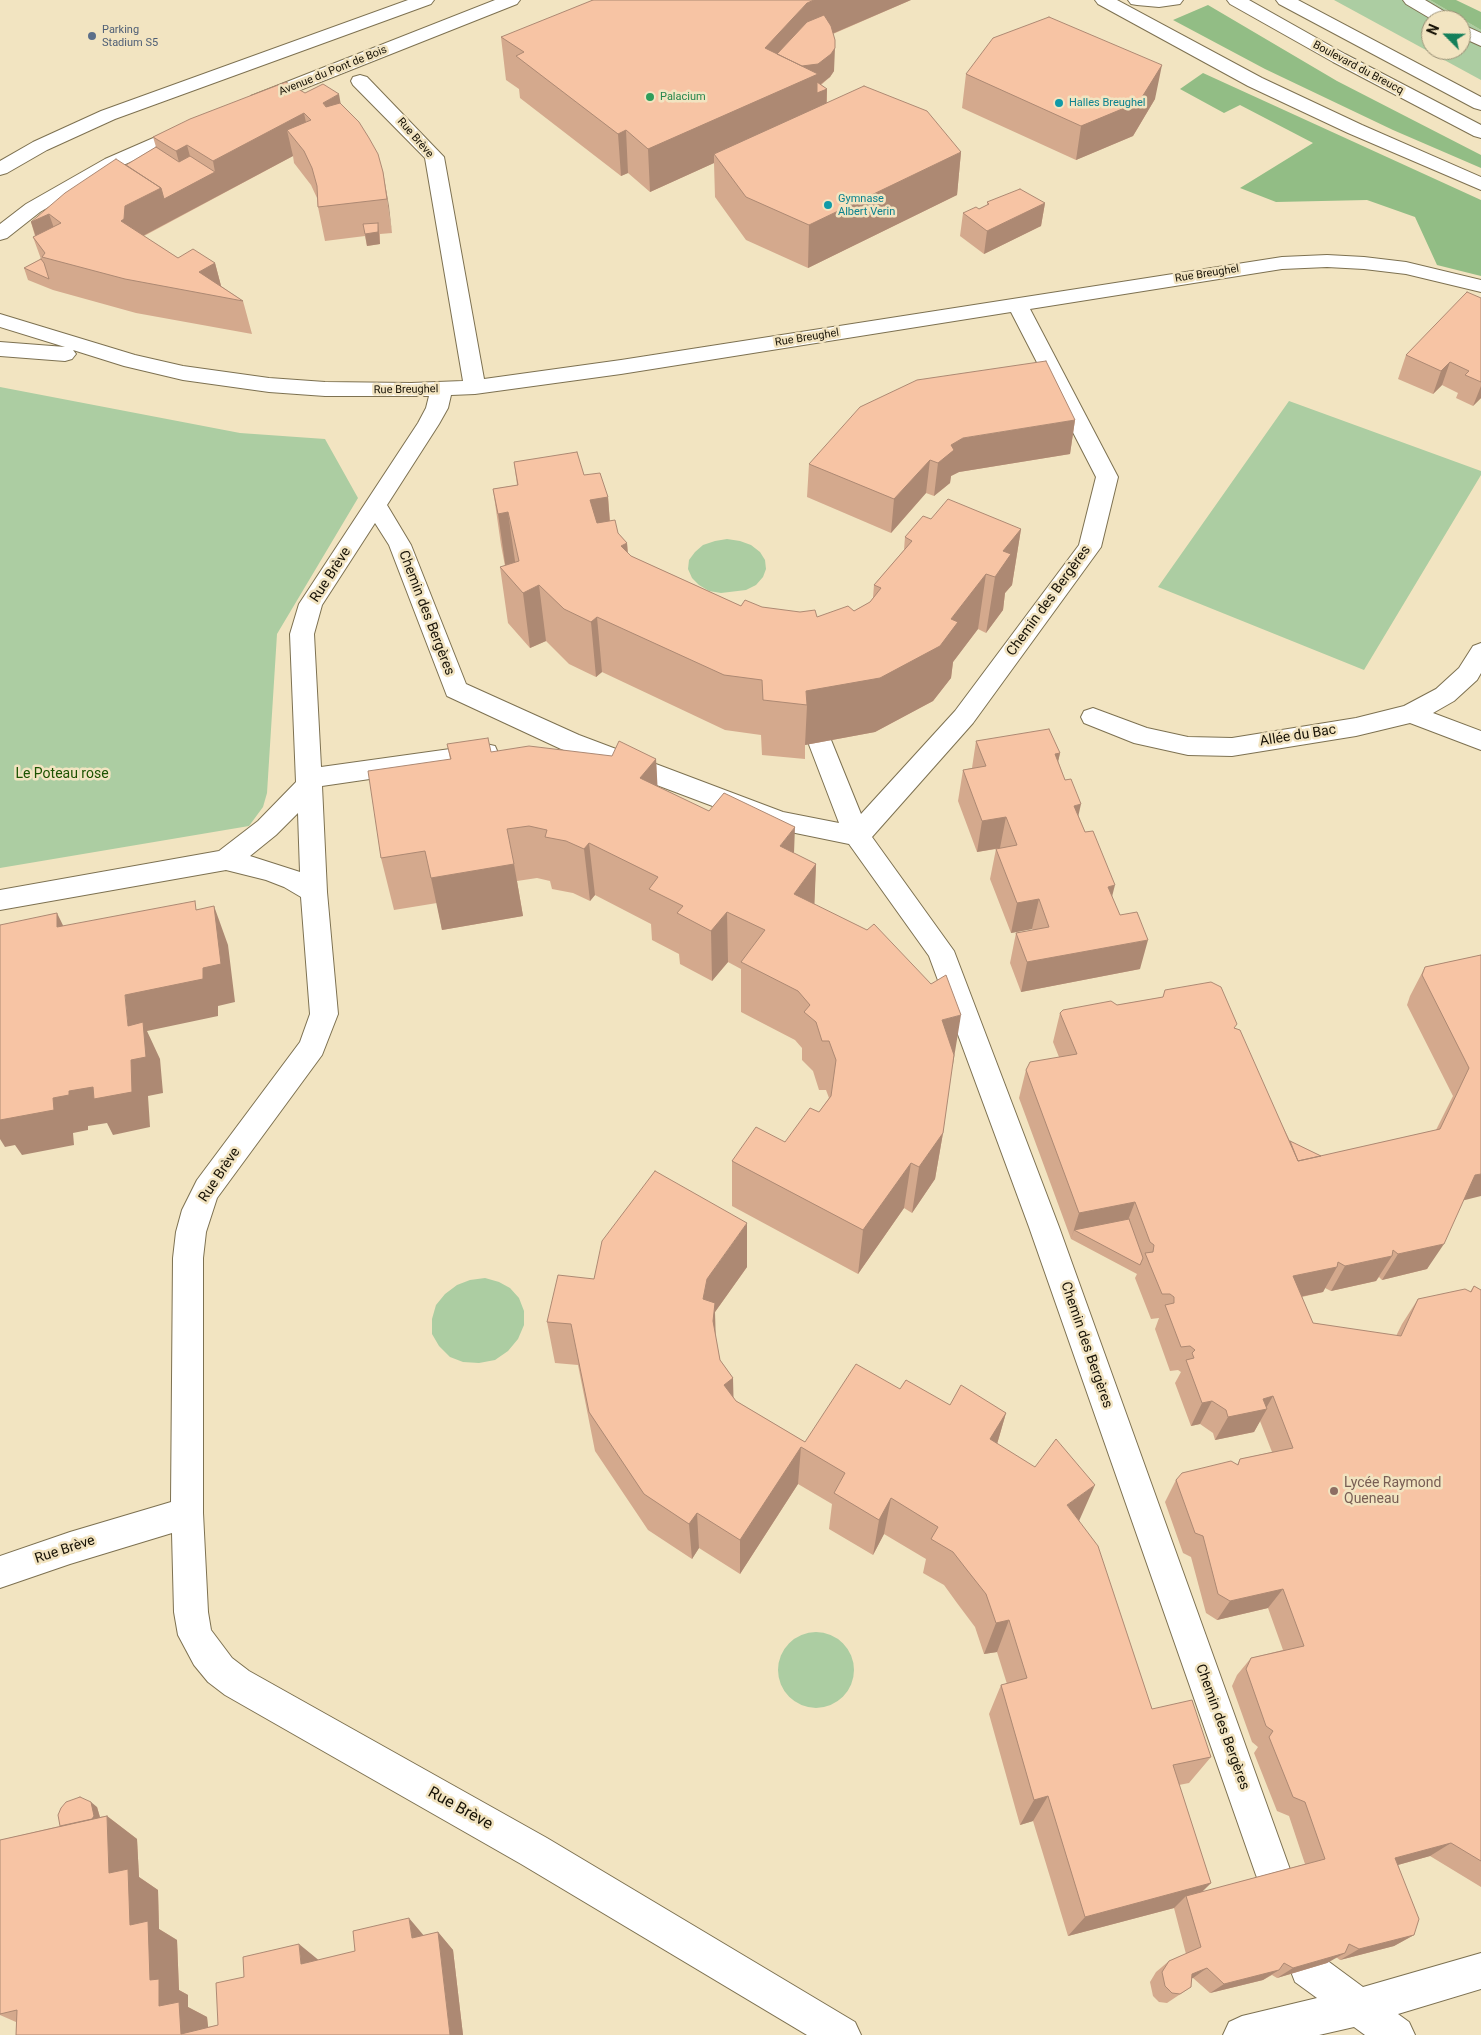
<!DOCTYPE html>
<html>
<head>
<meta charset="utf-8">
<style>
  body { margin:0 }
  #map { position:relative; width:1481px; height:2035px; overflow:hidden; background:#f2e4c1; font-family:Roboto,sans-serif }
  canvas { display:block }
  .north { position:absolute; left:1421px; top:10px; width:50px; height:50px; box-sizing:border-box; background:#f2e4c1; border:1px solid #9a9076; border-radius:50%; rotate:293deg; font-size:14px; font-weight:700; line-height:20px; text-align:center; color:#171206 }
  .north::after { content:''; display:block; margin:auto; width:18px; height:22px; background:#147f5a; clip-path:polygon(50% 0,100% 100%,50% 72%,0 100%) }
</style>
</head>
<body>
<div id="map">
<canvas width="1481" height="2035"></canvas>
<div class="north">N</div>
</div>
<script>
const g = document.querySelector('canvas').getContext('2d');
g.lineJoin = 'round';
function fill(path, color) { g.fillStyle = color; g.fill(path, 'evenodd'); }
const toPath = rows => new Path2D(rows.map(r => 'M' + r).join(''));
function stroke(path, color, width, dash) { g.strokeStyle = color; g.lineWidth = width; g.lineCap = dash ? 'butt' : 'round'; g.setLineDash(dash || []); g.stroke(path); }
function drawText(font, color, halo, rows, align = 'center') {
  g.font = font + ' Roboto,sans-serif'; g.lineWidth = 5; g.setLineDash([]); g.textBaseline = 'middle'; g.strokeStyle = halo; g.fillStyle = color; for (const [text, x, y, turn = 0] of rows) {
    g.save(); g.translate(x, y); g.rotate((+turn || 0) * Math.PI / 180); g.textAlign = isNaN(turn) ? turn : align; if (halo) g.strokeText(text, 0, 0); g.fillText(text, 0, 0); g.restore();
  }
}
fill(toPath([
  [1334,0,1430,0,1481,30,1481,80],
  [1431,20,1461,20,1461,50,1431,50],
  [0,387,240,433,325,439,358,498,277,634,267,793,263,807,249,826,0,868],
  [1289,401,1481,471,1481,475,1364,670,1158,587],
  [727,539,740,541,751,545,760,552,765,560,766,569,763,577,756,585,746,590,721,593,709,591,699,585,692,578,688,569,689,560,695,552,703,545,715,541],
  [485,1278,499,1282,510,1288,519,1298,524,1311,524,1325,518,1339,508,1351,495,1360,479,1363,463,1362,450,1357,439,1346,432,1334,432,1319,436,1305,445,1294,457,1285,470,1280],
  '778 1670a38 38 0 1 1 76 0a38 38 0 1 1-76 0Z'
]), '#accda2');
fill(toPath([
  [1430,0,1456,0,1481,12,1481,30],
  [1208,5,1337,81,1481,155,1481,168,1393,130,1265,69,1173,20],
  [1203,73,1481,200,1481,276,1437,265,1415,217,1367,200,1276,202,1240,188,1313,143,1240,105,1224,113,1180,89]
]), '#92bd85');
const street = toPath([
  [360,75,367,77,444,157,484,379,621,360,1282,257,1327,255,1364,257,1406,262,1481,280,1481,292,1406,274,1364,269,1327,267,1282,269,1030,309,1118,477,1101,547,973,723,872,837,954,951,1059,1227,1292,1875,1287,1888,1274,1893,1261,1888,1256,1875,1029,1227,929,956,849,844,771,828,561,749,447,696,389,545,375,523,322,605,314,634,321,767,486,744,495,746,498,753,495,760,486,762,322,786,327,892,338,1014,322,1055,217,1198,206,1232,203,1258,203,1513,208,1612,211,1630,232,1658,249,1671,547,1838,855,2022,861,2035,807,2035,521,1864,225,1695,208,1682,194,1665,178,1635,174,1612,172,1533,70,1564,0,1588,0,1556,70,1532,171,1502,173,1258,176,1232,182,1210,197,1180,300,1042,310,1014,301,897,284,887,266,880,226,870,0,910,0,890,219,851,258,821,296,782,290,634,299,604,418,423,426,408,429,396,325,396,269,392,183,380,124,366,73,350,76,354,72,359,65,361,0,356,0,342,65,347,0,327,0,314,135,355,183,366,269,378,325,382,411,383,463,381,425,158,353,85,351,81,353,77,360,75],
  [1011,312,1096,477,1079,545,955,711,861,814,829,735,820,733,811,735,808,742,839,823,783,812,579,735,466,684,411,545,387,505,439,424,448,408,451,395,475,394,621,374,1011,312],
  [298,813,300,872,250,856,276,835,298,813],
  [1481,643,1481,673,1477,680,1454,701,1433,713,1481,731,1481,750,1410,723,1356,736,1232,756,1188,755,1134,743,1084,723,1081,717,1084,711,1093,708,1147,728,1188,737,1232,738,1356,718,1404,706,1436,689,1459,668,1473,646,1481,643],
  [1308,1951,1321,1956,1363,1987,1481,1953,1481,1989,1398,2014,1409,2022,1415,2035,1365,2035,1354,2027,1319,2035,1223,2035,1229,2022,1242,2016,1317,1998,1295,1982,1290,1969,1295,1956,1308,1951]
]);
const secondary = toPath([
  [408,0,434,0,431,4,115,119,47,150,7,173,0,175,0,161,33,142,101,111,408,0],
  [495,0,520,0,517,4,265,104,258,106,251,104,249,100,251,96,495,0],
  [1128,0,1183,0,1180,4,1159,7,1137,5,1131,4,1128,0],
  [190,122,197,124,199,128,197,132,119,167,82,187,40,212,7,238,0,240,0,224,26,204,105,159,190,122]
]);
const highway = toPath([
  [1095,0,1117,0,1262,78,1362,125,1481,177,1481,190,1348,133,1248,86,1098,4,1095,0],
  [1227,0,1249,0,1345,54,1481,125,1481,138,1474,136,1333,62,1230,4,1227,0],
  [1276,0,1298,0,1481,97,1481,110,1474,108,1279,4,1276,0],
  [1403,0,1425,0,1452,16,1455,20,1433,20,1406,4,1403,0],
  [1461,24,1481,33,1481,46,1461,37,1461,24]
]);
stroke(street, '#7d7151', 2);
stroke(secondary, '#7d7151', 2);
stroke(highway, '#7d7151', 2);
fill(street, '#fff');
fill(secondary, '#fff');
fill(highway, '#fff');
fill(toPath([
  [911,0,833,34,834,71,830,77,821,85,827,89,827,103,961,152,957,195,808,268,746,240,715,197,714,163,650,192,628,173,621,176,520,98,519,89,506,80,501,37],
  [966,74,1155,99,1133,136,1076,160,962,108],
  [305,93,341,104,383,172,392,233,380,234,380,244,367,246,365,236,325,241,318,207,317,198,311,185,294,163,293,156,144,236,178,258,215,263,221,286,243,301,252,334,136,313,53,290,28,280,24,268,41,259,33,237,35,236,31,222,156,147,153,137],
  [987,202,1045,203,1041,226,984,254,960,236,963,213,979,209,987,205],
  [1481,298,1481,398,1473,406,1456,398,1458,393,1442,385,1433,394,1398,379,1406,355],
  [1075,420,1070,454,959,472,951,476,950,483,934,496,926,493,891,533,807,497,809,464],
  [514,462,584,475,608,497,610,521,618,533,627,543,628,554,631,556,741,606,762,607,817,617,854,611,870,602,873,598,874,585,904,550,905,537,931,519,1021,529,1012,585,1005,593,1003,610,986,633,978,629,953,662,951,678,933,701,875,732,805,745,805,759,762,755,761,735,725,730,602,672,596,677,569,664,546,641,530,648,508,623,500,567,505,566,501,545,493,489,517,485],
  [976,741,1060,753,1058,761,1078,815,1112,896,1140,969,1021,992,1010,963,1016,933,1033,930,1032,929,1011,933,990,879,996,849,977,852,958,801,963,770,972,768],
  [447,744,491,752,612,756,656,759,657,786,816,864,814,904,952,1064,943,1133,935,1179,912,1213,904,1208,858,1274,732,1206,732,1161,785,1142,819,1112,829,1098,826,1090,819,1090,813,1071,802,1060,802,1048,795,1040,741,1012,741,969,728,962,712,981,680,964,679,954,652,940,651,924,595,895,590,901,573,893,552,889,550,881,537,878,517,881,523,916,442,930,437,903,394,910,381,858,450,759],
  [1481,955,1463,1201,1427,1269,1382,1280,1379,1277,1376,1281,1331,1291,1325,1288,1323,1292,1302,1297,1313,1323,1396,1336,1402,1324,1418,1299,1470,1292,1474,1286,1481,1290,1481,1887,1430,1856,1398,1865,1414,1935,1394,1946,1340,1960,1336,1957,1327,1963,1277,1978,1272,1975,1263,1980,1210,1993,1193,1978,1191,1978,1191,1987,1167,2003,1159,2002,1153,1996,1150,1982,1156,1972,1169,1961,1186,1954,1174,1908,1068,1936,1033,1821,1020,1825,989,1714,1001,1685,1007,1684,997,1652,984,1654,975,1627,957,1603,944,1585,923,1573,926,1559,884,1534,873,1555,829,1529,832,1504,798,1484,740,1574,699,1548,692,1559,648,1530,595,1451,578,1365,555,1363,547,1322,594,1279,747,1267,715,1312,715,1333,720,1360,733,1378,733,1397,736,1401,805,1442,900,1389,950,1405,1006,1413,997,1444,1079,1521,1152,1709,1211,1757,1189,1783,1179,1785,1211,1883,1202,1892,1305,1864,1289,1816,1277,1811,1254,1753,1258,1747,1252,1742,1232,1686,1237,1675,1251,1658,1283,1650,1268,1608,1217,1620,1206,1613,1191,1557,1183,1553,1165,1502,1176,1480,1237,1465,1240,1459,1272,1452,1260,1421,1254,1432,1215,1440,1213,1433,1200,1424,1191,1426,1175,1383,1181,1372,1178,1370,1170,1371,1155,1329,1159,1318,1151,1319,1135,1278,1137,1274,1071,1239,1019,1098,1026,1070,1059,1057,1053,1042,1060,1013,1117,1005,1163,997,1165,990,1235,1028,1290,1141,1321,1156,1436,1130,1453,1096,1407,1005,1410,996,1425,967],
  [97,1807,100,1817,107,1816,137,1839,139,1877,158,1890,159,1929,177,1940,179,1990,188,1995,188,2007,207,2017,208,2027,218,2025,319,1960,438,1932,453,1950,463,2035,16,2035,16,2022,0,2015,0,1840,60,1826]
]), '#d4a98d');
fill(toPath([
  [814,0,911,0,806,45,779,75,765,48,807,3],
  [835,48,834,71,830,77,817,87,827,89,826,112,714,154,714,163,650,192,648,149,795,67],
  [1162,65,1155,99,1133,136,1076,160,1081,126],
  [339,94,345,128,323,103],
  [304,113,311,147,287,130,293,156,135,240,121,221,125,206,161,188,215,172,213,161],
  [626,130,628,173,621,176,618,134],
  [187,145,196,179,185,185,176,151],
  [961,152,957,195,808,268,809,225],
  [383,172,389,206,392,233,387,199],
  [1045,203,1041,226,984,254,987,231],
  [49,214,61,248,45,253,38,243,31,222],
  [378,223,380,244,367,246,365,234],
  [215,263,224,297,199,272],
  [1450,362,1442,385,1433,394,1441,371],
  [1481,386,1481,398,1473,406],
  [1075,420,1070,454,959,472,951,476,950,483,934,496,938,463,951,445,963,438],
  [930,460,926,493,891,533,894,499],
  [608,497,612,553,595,556,590,500],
  [508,512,516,568,506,570,498,514],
  [1021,529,1012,585,1005,593,1003,610,986,633,995,577,1003,551],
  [627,543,631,598,621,546],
  [986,574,978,629,953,662,951,678,933,701,875,732,805,745,807,705,806,691,951,619],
  [539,585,546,641,530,648,523,593],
  [597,617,602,672,596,677,591,622],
  [1060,753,1053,785,1055,754],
  [656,759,659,812,640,778],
  [1081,804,1074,835,1074,806],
  [1006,817,1000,848,977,852,982,821],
  [795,827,793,879,780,846],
  [589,843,595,895,590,901,584,849],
  [514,864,523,916,442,930,431,878],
  [816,864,814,916,794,894],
  [1115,885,1107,916,1108,887],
  [1039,899,1032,929,1011,933,1017,903],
  [214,906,228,945,235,1002,218,1006,218,1016,147,1031,160,1059,163,1093,148,1096,150,1127,113,1135,107,1123,88,1126,88,1130,73,1133,74,1145,22,1155,15,1145,5,1147,0,1139,0,1110,53,1098,69,1091,128,1026,125,995,203,968],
  [727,912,728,962,712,981,711,931],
  [57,913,76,952,57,927],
  [1148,940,1140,969,1021,992,1027,962],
  [961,1015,953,1064,942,1020],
  [943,1133,935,1179,912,1213,919,1167],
  [911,1163,904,1208,858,1274,863,1230],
  [1481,1174,1481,1196,1457,1202,1475,1175],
  [1135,1202,1125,1228,1074,1230,1071,1239,1079,1213],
  [747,1223,747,1267,715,1312,716,1345,703,1299,707,1279],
  [1444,1244,1427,1269,1382,1280,1398,1254],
  [1392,1256,1376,1281,1331,1291,1345,1266],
  [1337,1267,1323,1292,1280,1301,1293,1276],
  [733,1378,734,1417,724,1385],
  [1273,1396,1265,1410,1267,1409,1254,1432,1215,1440,1228,1417,1263,1399],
  [1212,1401,1200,1424,1191,1426,1202,1403],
  [1006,1413,995,1451,990,1439],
  [801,1447,798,1484,740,1574,740,1540],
  [1095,1485,1079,1521,1067,1505],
  [891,1498,884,1534,873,1555,879,1520],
  [697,1513,699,1548,692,1559,689,1524],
  [1283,1589,1268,1608,1217,1620,1230,1601],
  [1009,1620,997,1652,984,1654,996,1623],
  [1048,1796,1033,1821,1020,1825,1034,1800],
  [91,1802,97,1807,101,1821,86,1829],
  [107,1816,137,1839,139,1877,158,1890,159,1929,177,1940,179,1990,188,1995,188,2007,207,2017,209,2035,181,2034,159,2006,130,1925,109,1873],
  [1451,1843,1430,1856,1376,1871,1395,1858],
  [1211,1883,1189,1904,1186,1896,1174,1908,1068,1936,1085,1917],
  [409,1918,425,1937,412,1938],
  [438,1932,453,1950,463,2035,450,2035],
  [1414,1935,1394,1946,1340,1960,1359,1949],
  [299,1944,321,1962,301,1964],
  [1345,1953,1327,1963,1277,1978,1293,1968],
  [1207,1968,1193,1978,1178,1984,1192,1974],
  [1279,1970,1263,1980,1210,1993,1224,1984]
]), '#ad8973');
const building = toPath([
  [593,0,814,0,807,3,765,48,818,74,648,149,626,130,618,134,516,56,524,52,501,37,593,0],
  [824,15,831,26,835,40,835,48,831,54,818,64,802,66,777,54,807,22,824,15],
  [1049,17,1162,65,1139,102,1081,126,966,74,993,38,1049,17],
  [286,82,305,93,323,84,339,94,323,103,326,107,340,103,359,122,369,138,378,154,383,172,387,199,318,207,317,186,312,168,304,151,287,130,311,120,304,113,213,161,187,145,176,151,153,137,190,119,286,82],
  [817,82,827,89,817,93,817,82],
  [864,86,927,111,961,152,809,225,746,197,714,154,864,86],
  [156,147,179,162,190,156,215,172,164,199,161,188,126,165,156,147],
  [116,159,161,188,125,206,124,219,121,221,178,258,193,249,215,263,199,272,243,301,125,279,42,257,45,253,33,237,61,223,49,214,31,222,65,193,116,159],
  [1020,189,1045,203,987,231,963,213,976,207,979,209,989,204,987,202,1020,189],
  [378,223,378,232,365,234,363,224,378,223],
  [41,259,44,263,49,279,24,268,41,259],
  [1467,292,1481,298,1481,382,1465,375,1469,371,1450,362,1441,371,1406,355,1467,292],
  [1046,361,1075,420,963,438,951,445,954,450,938,463,930,460,894,499,809,464,860,407,917,380,1046,361],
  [577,452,584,475,600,473,608,497,590,500,597,523,615,520,618,533,627,543,621,546,631,556,741,606,745,600,762,607,800,612,815,610,817,617,848,606,854,611,870,602,881,588,874,585,912,541,905,537,923,516,931,519,948,499,1021,529,1003,551,1011,554,995,577,986,574,951,619,958,622,940,646,880,678,806,691,807,705,763,700,762,680,724,675,597,617,591,622,564,609,539,585,523,593,500,567,519,561,508,512,498,514,493,489,518,485,514,462,577,452],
  [1049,729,1060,753,1055,754,1065,780,1071,779,1081,804,1074,806,1085,832,1093,831,1115,885,1108,887,1120,915,1137,912,1148,940,1027,962,1016,933,1049,927,1039,899,1017,903,996,849,1017,845,1006,817,982,821,963,770,986,766,976,741,1049,729],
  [488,738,491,752,529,746,612,756,619,741,656,759,640,778,709,811,724,793,795,827,780,846,816,864,794,894,867,930,874,924,931,984,946,975,961,1015,942,1020,954,1055,943,1133,919,1167,911,1163,863,1230,732,1161,756,1127,785,1142,810,1108,819,1112,831,1096,836,1060,829,1041,822,1041,816,1022,804,1012,810,1005,798,991,741,962,765,930,727,912,711,931,677,913,683,906,649,889,658,877,589,843,584,849,566,841,545,837,547,830,529,826,507,829,514,864,431,878,425,851,381,858,368,771,451,759,447,744,488,738],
  [195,901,196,910,214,906,221,964,203,968,203,979,125,995,128,1026,143,1022,146,1057,131,1060,132,1092,94,1099,93,1087,69,1091,69,1095,53,1098,54,1110,0,1120,0,925,57,913,57,927,195,901],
  [1481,955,1481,1174,1475,1175,1444,1244,1398,1254,1393,1250,1392,1256,1345,1266,1338,1262,1337,1267,1293,1276,1313,1323,1401,1336,1418,1299,1465,1289,1471,1292,1474,1286,1481,1290,1481,1861,1451,1843,1395,1858,1419,1919,1414,1935,1359,1949,1349,1944,1345,1953,1293,1968,1284,1963,1279,1970,1224,1984,1207,1968,1192,1974,1191,1987,1180,1994,1172,1993,1165,1986,1162,1972,1169,1961,1201,1947,1186,1896,1325,1859,1305,1802,1293,1797,1269,1737,1273,1731,1266,1726,1246,1669,1251,1658,1304,1646,1283,1589,1230,1601,1218,1594,1203,1536,1195,1533,1176,1480,1182,1473,1231,1461,1238,1465,1240,1459,1293,1448,1273,1396,1263,1399,1267,1409,1228,1417,1226,1410,1212,1401,1202,1403,1186,1360,1194,1358,1192,1353,1195,1350,1190,1346,1181,1347,1165,1305,1174,1303,1174,1297,1170,1294,1162,1294,1145,1253,1153,1252,1154,1245,1150,1242,1135,1202,1079,1213,1026,1070,1030,1062,1077,1054,1060,1013,1063,1010,1111,1001,1117,1005,1163,997,1165,990,1211,982,1221,987,1237,1024,1234,1028,1240,1030,1298,1161,1440,1129,1469,1068,1422,975,1425,967,1481,955],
  [1290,1141,1321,1156,1298,1161,1290,1141],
  [655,1171,747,1223,707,1279,703,1299,715,1303,713,1321,720,1360,733,1378,724,1385,736,1401,805,1442,856,1364,900,1389,906,1380,950,1405,961,1385,1006,1413,990,1439,1035,1467,1056,1439,1095,1485,1067,1505,1098,1546,1152,1709,1192,1700,1211,1757,1173,1765,1211,1883,1085,1917,1048,1796,1034,1800,1001,1685,1027,1678,1009,1620,996,1623,986,1594,967,1570,953,1552,931,1539,938,1527,891,1498,879,1520,834,1493,845,1473,801,1447,740,1540,697,1513,689,1524,644,1494,589,1412,571,1324,547,1322,558,1275,594,1279,602,1241,655,1171],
  [1129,1219,1143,1258,1140,1265,1074,1230,1129,1219],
  [80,1797,91,1802,94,1816,92,1819,60,1826,58,1815,61,1808,66,1802,80,1797],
  [107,1816,109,1873,128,1869,130,1925,148,1921,150,1980,159,1979,159,2006,179,2002,181,2034,218,2025,216,1983,244,1977,243,1957,299,1944,301,1964,355,1951,353,1931,409,1918,412,1938,438,1932,450,2035,16,2035,17,2010,0,2014,0,1840,107,1816]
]);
fill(building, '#f7c4a4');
stroke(building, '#ad8973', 1);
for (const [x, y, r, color] of [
  [92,36,5,"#5c6f8a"],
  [650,97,5,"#2e9e5b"],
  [1059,103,5,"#0f9aa8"],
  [828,205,5,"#0f9aa8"],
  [1334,1491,5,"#8d6e63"]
]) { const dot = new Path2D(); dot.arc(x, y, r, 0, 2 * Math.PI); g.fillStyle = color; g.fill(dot); stroke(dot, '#f2e4c1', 2); }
drawText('11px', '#4e5e75', '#f2e4c1', [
  ["Parking",102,30],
  ["Stadium S5",102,43]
], 'left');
drawText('11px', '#171206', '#f2e4c1', [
  ["Boulevard du Breucq",1358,68,28],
  ["Avenue du Pont de Bois",333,71,-22],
  ["Rue Brève",415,138,49],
  ["Rue Breughel",1207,274,-9],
  ["Rue Breughel",807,338,-9],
  ["Rue Breughel",406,390,-1]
]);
drawText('11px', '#27864d', '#f2e4c1', [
  ["Palacium",660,97]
], 'left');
drawText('11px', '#0d838f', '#f2e4c1', [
  ["Halles Breughel",1069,103],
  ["Gymnase",838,199],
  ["Albert Verin",838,212]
], 'left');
drawText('14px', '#171206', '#f2e4c1', [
  ["Rue Brève",331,575,-57],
  ["Chemin des Bergères",1049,601,-54],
  ["Chemin des Bergères",426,613,69],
  ["Allée du Bac",1298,736,-9],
  ["Rue Brève",220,1175,-56],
  ["Chemin des Bergères",1086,1345,71],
  ["Rue Brève",65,1550,-18],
  ["Chemin des Bergères",1222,1727,70]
]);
drawText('14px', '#1c5301', '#f2e4c1', [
  ["Le Poteau rose",62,774]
]);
drawText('14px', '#785e54', '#f2e4c1', [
  ["Lycée Raymond",1344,1483],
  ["Queneau",1344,1499]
], 'left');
drawText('16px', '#171206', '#f2e4c1', [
  ["Rue Brève",460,1809,29]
]);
</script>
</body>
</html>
